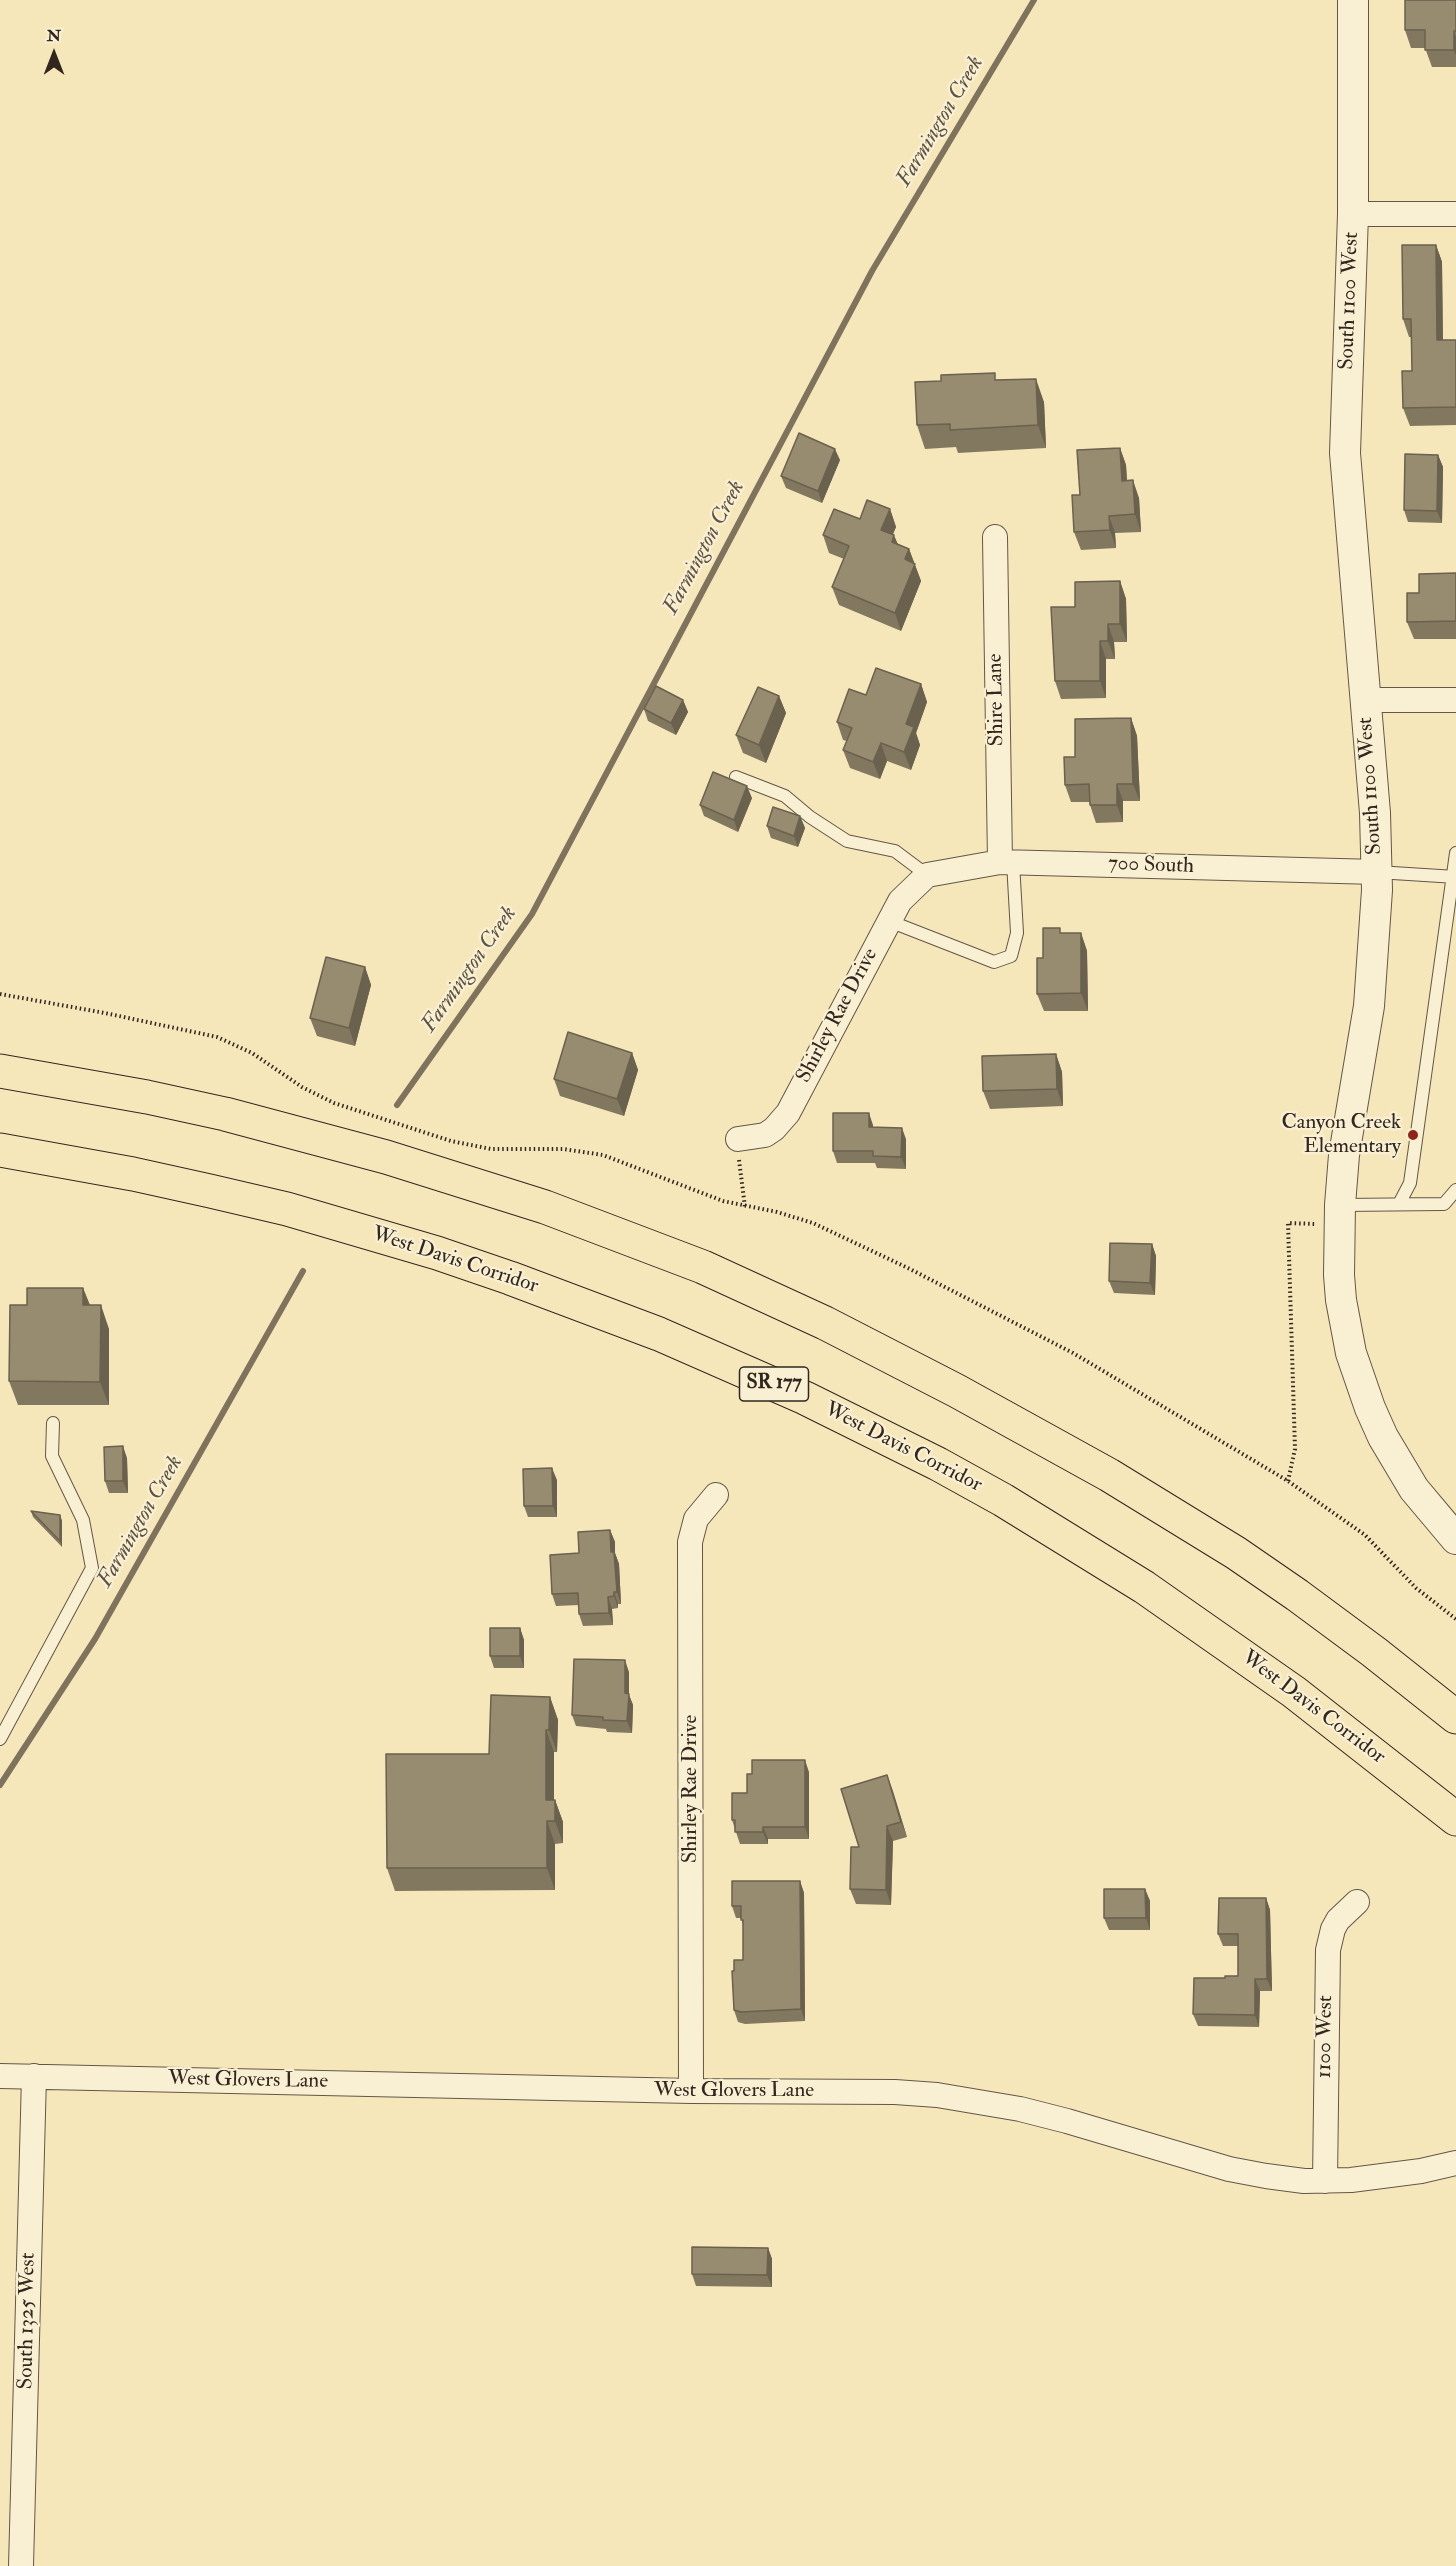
<!DOCTYPE html>
<html>
<head>
<meta charset="utf-8">
<style>
  body { margin:0 }
  #map { position:relative; width:1456px; height:2566px; overflow:hidden; background:#f6e7bb; font-family:"IM FELL Double Pica",serif }
  canvas { display:block }
  .north { position:absolute; left:24px; top:24px; width:60px; height:60px; -webkit-text-stroke:4px #f9efd3; paint-order:stroke; rotate:0deg; font-size:16px; font-weight:700; line-height:24px; text-align:center; color:#31271f }
  .north::after { content:''; display:block; margin:auto; width:21px; height:27px; background:#31271f; clip-path:polygon(50% 0,100% 100%,50% 72%,0 100%) }
</style>
</head>
<body>
<div id="map">
<canvas width="1456" height="2566"></canvas>
<div class="north">N</div>
</div>
<script>
const g = document.querySelector('canvas').getContext('2d');
g.lineJoin = 'round';
const toPath = rows => new Path2D(rows.map(r => 'M' + r).join(''));
function stroke(path, color, width, dash) { g.strokeStyle = color; g.lineWidth = width; g.lineCap = dash ? 'butt' : 'round'; g.setLineDash(dash || []); g.stroke(path); }
function fill(path, color) { g.fillStyle = color; g.fill(path, 'evenodd'); }
function drawText(font, color, halo, rows, align = 'center') {
  g.font = font + ' "IM FELL Double Pica",serif'; g.lineWidth = 4.5; g.setLineDash([]); g.textBaseline = 'middle'; g.strokeStyle = halo; g.fillStyle = color; for (const [text, x, y, turn = 0] of rows) {
    g.save(); g.translate(x, y); g.rotate((+turn || 0) * Math.PI / 180); g.textAlign = isNaN(turn) ? turn : align; if (halo) g.strokeText(text, 0, 0); g.fillText(text, 0, 0); g.restore();
  }
}
stroke(toPath([
  [397,1105,532,914,872,271,1034,0],
  [0,1785,95,1639,303,1271]
]), '#7f735d', 6);
const service = toPath([
  [736,777,785,796,810,817,847,841,895,851,927,875],
  [1377,872,1456,877],
  [889,921,994,962,1011,956,1017,933,1013,862],
  [1399,1204,1410,1183,1456,853],
  [1341,1205,1444,1204,1456,1190],
  [0,1739,92,1568,83,1520,52,1456,53,1423]
]);
const minor = toPath([
  [1353,214,1456,214],
  [995,537,1000,862],
  [1364,700,1456,700],
  [738,1139,765,1135,774,1129,788,1113,900,901,927,875,1000,862,1377,872],
  [0,2076,691,2091,895,2092,937,2095,1020,2109,1067,2121,1229,2169,1266,2176,1304,2181,1351,2180,1421,2171,1456,2163],
  [691,2091,690,1542,696,1519,716,1495],
  [1325,2181,1328,1950,1333,1929,1338,1920,1357,1902],
  [21,2566,34,2076]
]);
const tertiary = toPath([
  [1353,0,1353,214,1345,453,1375,813,1377,890,1369,1006,1344,1155,1340,1205,1339,1275,1341,1300,1351,1353,1370,1408,1383,1437,1414,1489,1456,1539]
]);
const motorway = toPath([
  [0,1071,147,1097,225,1114,386,1157,545,1207,703,1267,825,1323,957,1391,1109,1475,1236,1553,1297,1595,1374,1652,1456,1717],
  [0,1150,133,1174,210,1191,287,1209,437,1253,510,1278,659,1334,805,1398,938,1464,1003,1500,1144,1587,1294,1692,1456,1819]
]);
stroke(service, '#625746', 14);
stroke(minor, '#625746', 26);
stroke(tertiary, '#625746', 32);
stroke(motorway, '#31271f', 35);
stroke(toPath([
  [0,994,105,1013,217,1037,252,1053,302,1087,334,1103,451,1141,491,1149,563,1149,603,1155,723,1201,777,1212,813,1223,910,1269,1073,1353,1288,1481,1365,1535,1416,1588,1456,1619],
  [739,1160,745,1207],
  [1288,1481,1295,1449,1288,1223,1316,1224]
]), '#31271f', 4, [1.5, 3]);
stroke(service, '#f9efd3', 12);
stroke(minor, '#f9efd3', 24);
stroke(tertiary, '#f9efd3', 30);
stroke(motorway, '#f6e7bb', 33);
fill(toPath([
  [1456,0,1456,67,1432,67,1425,48,1411,48,1405,30],
  [1436,245,1442,262,1443,340,1456,340,1456,425,1410,426,1403,408,1412,371,1411,337,1409,337,1403,319],
  [998,380,1044,402,1046,448,958,453,956,447,925,449,917,425],
  [1120,448,1126,465,1127,481,1139,498,1141,532,1115,533,1116,548,1081,550,1074,532,1080,495],
  [1438,455,1443,467,1442,523,1408,522,1404,510],
  [840,460,822,503,786,488,781,476],
  [890,509,896,527,893,534,898,544,909,549,921,581,901,631,839,605,832,587,844,559,829,553,823,535,860,519],
  [1456,573,1456,639,1414,639,1407,622],
  [1120,581,1126,599,1127,642,1114,642,1115,659,1106,659,1106,698,1061,699,1055,681,1075,607],
  [921,684,927,702,916,733,920,745,911,770,887,761,880,779,850,768,843,750,847,741,843,740,837,722,866,695],
  [779,696,786,713,766,763,743,753,736,735],
  [683,700,688,712,676,735,648,721,644,709],
  [1131,718,1137,736,1140,801,1123,801,1123,822,1096,823,1090,805,1090,802,1071,802,1065,785,1075,757],
  [752,798,738,832,704,816,700,805],
  [800,816,805,828,798,847,771,838,767,826],
  [1062,933,1081,933,1087,951,1088,1011,1044,1011,1037,994,1043,958],
  [365,967,371,985,355,1046,317,1036,310,1018],
  [632,1053,638,1070,624,1116,560,1096,554,1079],
  [1056,1054,1062,1072,1063,1106,990,1109,983,1091],
  [873,1125,873,1127,906,1139,906,1169,877,1168,875,1163,837,1163,833,1151],
  [1152,1244,1156,1256,1155,1295,1114,1293,1109,1281],
  [83,1288,90,1305,109,1329,109,1405,18,1405,9,1381,27,1305],
  [127,1458,128,1493,109,1493,105,1481],
  [557,1480,557,1517,528,1517,524,1506],
  [31,1511,60,1515,62,1521,62,1547,33,1517],
  [610,1530,615,1542,615,1553,619,1564,621,1604,618,1604,618,1608,612,1609,613,1625,583,1626,579,1614,579,1605,556,1606,552,1594,579,1553],
  [520,1628,524,1640,524,1668,494,1668,490,1656],
  [629,1672,629,1695,633,1705,632,1733,607,1732,606,1729,576,1726,572,1715],
  [550,1697,558,1720,557,1752,554,1752,554,1800,555,1800,563,1822,563,1843,555,1844,555,1890,395,1891,387,1868,489,1754],
  [809,1772,809,1839,768,1839,768,1844,740,1844,732,1820,747,1793],
  [887,1775,907,1837,893,1841,891,1905,856,1904,850,1889,859,1847],
  [800,1881,804,1893,805,2021,745,2024,738,2022,734,2010,734,1971,743,1960,743,1925,741,1918,736,1918,732,1906],
  [1145,1889,1150,1901,1150,1930,1109,1930,1104,1918],
  [1266,1898,1270,1910,1272,1991,1260,1991,1259,2027,1198,2026,1193,2014,1225,1978,1238,1976,1238,1946,1223,1946,1218,1934],
  [768,2248,772,2259,772,2287,696,2286,692,2274]
]), '#827860');
fill(toPath([
  [1454,31,1456,37,1456,55,1454,50],
  [1436,245,1442,262,1443,358,1437,340],
  [1036,379,1044,402,1046,448,1038,425],
  [1120,448,1126,465,1128,499,1122,481],
  [835,449,840,460,822,503,818,491],
  [1438,455,1443,467,1442,523,1437,511],
  [1133,480,1139,498,1141,532,1135,514],
  [890,509,896,527,887,548,881,530],
  [1109,516,1115,533,1116,548,1110,530],
  [894,535,901,553,892,542],
  [909,549,921,581,901,631,895,613,905,559],
  [1120,581,1126,599,1127,642,1120,624],
  [1108,624,1114,642,1115,659,1108,641],
  [1100,641,1106,659,1106,698,1100,681],
  [921,684,927,702,916,733,920,745,911,770,904,752,906,724],
  [779,696,786,713,766,763,759,745],
  [683,700,688,712,676,735,671,723],
  [1131,718,1137,736,1140,801,1133,784],
  [881,743,887,761,880,779,873,762],
  [1117,784,1123,801,1123,822,1117,805],
  [747,786,752,798,738,832,734,820],
  [800,816,805,828,798,847,794,836],
  [1081,933,1087,951,1088,1011,1081,993],
  [365,967,371,985,355,1046,349,1028],
  [632,1053,638,1070,624,1116,617,1099],
  [1056,1054,1062,1072,1063,1106,1057,1089],
  [869,1113,873,1125,873,1139,869,1127],
  [902,1128,906,1139,906,1169,901,1157],
  [1152,1244,1156,1256,1155,1295,1150,1283],
  [83,1288,92,1311,83,1305],
  [101,1305,109,1329,109,1405,100,1382],
  [123,1446,127,1458,128,1493,123,1481],
  [552,1468,557,1480,557,1517,553,1506],
  [60,1515,62,1521,62,1547,60,1541],
  [610,1530,615,1542,615,1553,619,1564,621,1604,617,1592,611,1552],
  [614,1592,618,1604,618,1608,614,1596],
  [608,1597,612,1609,613,1625,609,1613],
  [520,1628,524,1640,524,1668,520,1656],
  [625,1660,629,1672,629,1695,633,1705,632,1733,627,1721,625,1693],
  [550,1697,558,1720,557,1752,549,1730],
  [546,1730,554,1752,554,1822,546,1800],
  [805,1760,809,1772,809,1839,805,1827],
  [887,1775,893,1791,907,1837,901,1822],
  [555,1800,563,1822,563,1843,555,1821],
  [547,1821,555,1844,555,1890,547,1868],
  [887,1826,893,1841,891,1905,886,1890],
  [763,1827,768,1839,768,1844,763,1832],
  [800,1881,804,1893,805,2021,801,2009],
  [1145,1889,1150,1901,1150,1930,1146,1918],
  [1266,1898,1270,1910,1272,1991,1267,1979],
  [1255,1979,1260,1991,1259,2027,1255,2015],
  [768,2248,772,2259,772,2287,767,2275]
]), '#6a614e');
const building = toPath([
  [1405,0,1456,0,1456,31,1454,31,1454,50,1425,50,1425,30,1405,30,1405,0],
  [1402,245,1436,245,1437,340,1456,340,1456,407,1403,408,1402,371,1412,371,1411,319,1403,319,1402,245],
  [995,373,995,380,1036,379,1038,425,950,430,950,424,917,425,915,382,941,381,941,375,995,373],
  [799,433,835,449,818,491,781,476,799,433],
  [1120,448,1122,481,1133,480,1135,514,1109,516,1110,530,1074,532,1072,495,1080,495,1077,450,1120,448],
  [1405,454,1438,455,1437,511,1404,510,1405,454],
  [867,500,890,509,881,530,894,535,892,542,909,549,905,559,915,564,895,613,832,587,849,546,823,535,834,509,860,519,867,500],
  [1456,573,1456,621,1407,622,1407,593,1419,593,1419,574,1456,573],
  [1120,581,1120,624,1108,624,1108,641,1100,641,1100,681,1055,681,1051,607,1075,607,1075,582,1120,581],
  [876,668,921,684,906,724,914,727,904,752,881,743,873,762,843,750,852,728,837,722,849,689,866,695,876,668],
  [656,686,683,700,671,723,644,709,656,686],
  [758,687,779,696,759,745,736,735,758,687],
  [1131,718,1133,784,1117,784,1117,805,1090,805,1089,784,1065,785,1064,757,1075,757,1075,719,1131,718],
  [713,772,747,786,734,820,700,805,713,772],
  [773,807,800,816,794,836,767,826,773,807],
  [1043,928,1060,928,1060,933,1081,933,1081,993,1037,994,1037,958,1043,958,1043,928],
  [326,957,365,967,349,1028,310,1018,326,957],
  [568,1032,632,1053,617,1099,554,1079,568,1032],
  [1056,1054,1057,1089,983,1091,982,1056,1056,1054],
  [833,1113,869,1113,869,1127,902,1128,901,1157,873,1156,873,1151,833,1151,833,1113],
  [1110,1243,1152,1244,1150,1283,1109,1281,1110,1243],
  [27,1288,83,1288,83,1305,101,1305,100,1382,9,1381,10,1305,27,1305,27,1288],
  [123,1446,123,1481,105,1481,104,1447,123,1446],
  [552,1468,553,1506,524,1506,523,1469,552,1468],
  [31,1511,60,1515,60,1541,31,1511],
  [610,1530,611,1552,614,1552,617,1592,614,1592,614,1596,608,1597,609,1613,579,1614,578,1593,552,1594,550,1555,579,1553,578,1532,610,1530],
  [490,1628,520,1628,520,1656,490,1656,490,1628],
  [574,1659,625,1660,625,1693,629,1694,627,1721,603,1720,603,1717,572,1715,574,1659],
  [491,1695,550,1697,549,1730,546,1730,546,1800,555,1800,555,1821,547,1821,547,1868,387,1868,386,1754,489,1754,491,1695],
  [752,1760,805,1760,805,1827,763,1827,763,1832,735,1832,735,1820,732,1820,732,1793,747,1793,747,1774,752,1774,752,1760],
  [887,1775,901,1822,887,1826,886,1890,850,1889,851,1847,859,1847,841,1789,887,1775],
  [732,1881,800,1881,801,2009,741,2012,734,2010,732,1971,734,1971,734,1960,743,1960,743,1920,741,1920,741,1906,732,1906,732,1881],
  [1104,1889,1145,1889,1146,1918,1104,1918,1104,1889],
  [1219,1898,1266,1898,1267,1979,1255,1979,1255,2015,1193,2014,1194,1978,1225,1978,1225,1976,1238,1976,1238,1934,1218,1934,1219,1898],
  [692,2247,768,2248,767,2275,692,2274,692,2247]
]);
fill(building, '#978b70');
stroke(building, '#6a614e', 1.5);
for (const [x, y, r, color] of [
  [1413,1135,6,"#8f2418"]
]) { const dot = new Path2D(); dot.arc(x, y, r, 0, 2 * Math.PI); g.fillStyle = color; g.fill(dot); stroke(dot, '#f9efd3', 2); }
for (const [x, y, w] of [
  [774,1384,69]
]) { const box = new Path2D(); box.roundRect(x - w / 2, y - 17, w, 34, 4.5); g.fillStyle = '#f9efd3'; g.fill(box); stroke(box, '#31271f', 1.5); }
drawText('bold 20px', '#31271f', null, [
  ["SR 177",774,1384]
]);
drawText('21px', '#31271f', '#f9efd3', [
  ["South 1100 West",1350,301,-88],
  ["Shire Lane",997,700,-91],
  ["South 1100 West",1371,786,-94],
  ["700 South",1151,866,2],
  ["Shirley Rae Drive",838,1016,-62],
  ["West Davis Corridor",455,1261,18],
  ["West Davis Corridor",903,1448,27],
  ["West Davis Corridor",1313,1708,37],
  ["Shirley Rae Drive",691,1789,-90],
  ["1100 West",1326,2037,-89],
  ["West Glovers Lane",248,2081,1],
  ["West Glovers Lane",734,2091],
  ["South 1325 West",28,2321,-89]
]);
drawText('21px', '#31271f', '#f9efd3', [
  ["Canyon Creek",1401,1123],
  ["Elementary",1401,1147]
], 'right');
drawText('italic 22px', '#5e5343', '#f9efd3', [
  ["Farmington Creek",941,122,-59],
  ["Farmington Creek",705,548,-62],
  ["Farmington Creek",470,970,-55],
  ["Farmington Creek",141,1522,-60]
]);
</script>
</body>
</html>
